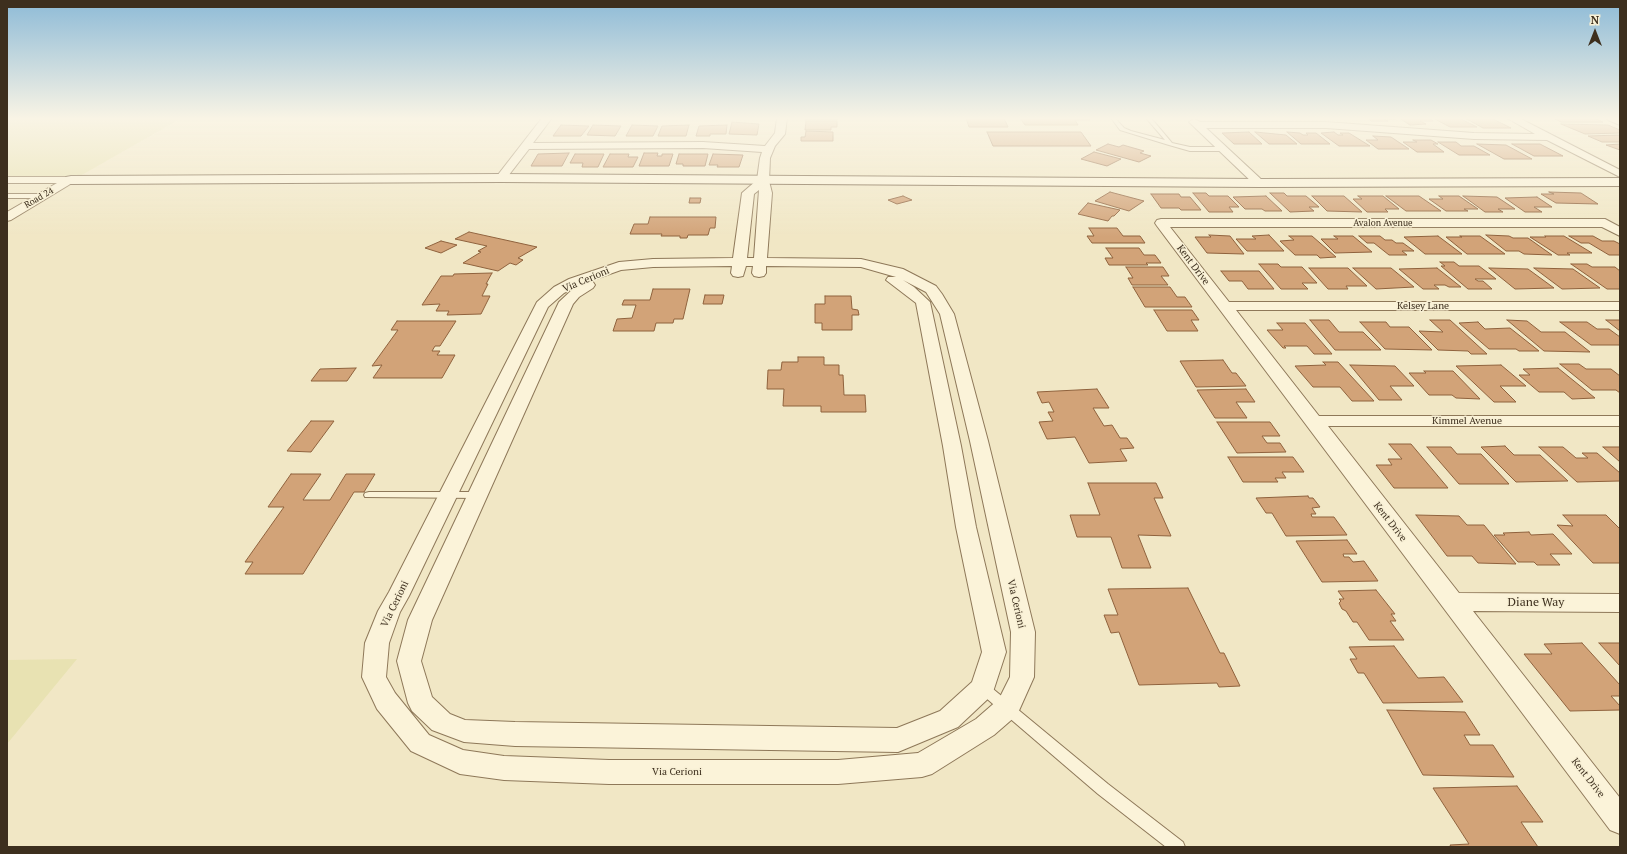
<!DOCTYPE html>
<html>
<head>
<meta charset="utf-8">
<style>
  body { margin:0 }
  #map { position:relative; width:1627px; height:854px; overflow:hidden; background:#f1e7c5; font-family:"PT Serif",serif }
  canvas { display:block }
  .frame { position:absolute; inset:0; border:8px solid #3d2f1e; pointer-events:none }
  .north { position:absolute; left:1575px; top:12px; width:40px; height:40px; -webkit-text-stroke:3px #f8f0d5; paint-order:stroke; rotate:0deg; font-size:11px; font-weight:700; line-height:16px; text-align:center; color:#3d2f1e }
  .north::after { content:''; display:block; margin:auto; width:14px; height:18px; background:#3d2f1e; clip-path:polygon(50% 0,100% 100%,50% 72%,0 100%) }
</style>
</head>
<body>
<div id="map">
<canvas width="1627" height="854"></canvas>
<div class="frame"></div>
<div class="north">N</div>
</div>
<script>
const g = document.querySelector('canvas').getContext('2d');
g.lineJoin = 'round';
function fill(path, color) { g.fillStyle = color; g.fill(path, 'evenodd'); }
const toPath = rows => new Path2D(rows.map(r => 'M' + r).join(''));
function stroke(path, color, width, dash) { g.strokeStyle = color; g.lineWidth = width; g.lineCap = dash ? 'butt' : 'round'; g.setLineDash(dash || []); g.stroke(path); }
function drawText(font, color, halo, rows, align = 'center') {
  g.font = font + ' "PT Serif",serif'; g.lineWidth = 3; g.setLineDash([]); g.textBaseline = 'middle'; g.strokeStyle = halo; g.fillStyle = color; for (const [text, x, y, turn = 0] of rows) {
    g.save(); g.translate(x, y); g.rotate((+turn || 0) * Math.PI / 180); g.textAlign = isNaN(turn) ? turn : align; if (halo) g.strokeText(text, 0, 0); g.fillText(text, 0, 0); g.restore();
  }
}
fill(toPath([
  [7,118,182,118,80,176,7,176],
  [77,659,7,744,7,660]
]), '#e8e2b2');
const building = toPath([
  [805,118,837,118,837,120,805,120,805,118],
  [966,118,1004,118,1008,127,969,127,966,118],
  [1020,118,1088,118,1090,120,1075,120,1078,125,1025,125,1020,118],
  [1367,118,1394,118,1396,119,1384,119,1388,121,1371,121,1367,118],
  [1399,118,1428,118,1433,121,1420,121,1426,124,1410,125,1399,118],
  [1433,118,1459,118,1477,127,1450,127,1433,118],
  [1465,118,1491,118,1511,128,1483,128,1465,118],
  [1553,118,1594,118,1603,122,1561,122,1553,118],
  [806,121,837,121,837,127,831,127,831,130,805,130,806,121],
  [732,122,759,124,757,135,729,134,732,122],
  [1561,124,1608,125,1620,130,1620,133,1585,134,1561,124],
  [561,125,589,126,581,136,553,136,561,125],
  [593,125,621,126,615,136,587,135,593,125],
  [632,125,658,126,653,136,626,136,632,125],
  [689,125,686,136,658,136,662,126,689,125],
  [727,125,726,134,710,134,710,136,696,136,699,126,727,125],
  [806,131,833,132,833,141,801,141,801,137,805,137,806,131],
  [987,132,1081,132,1091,146,993,146,987,132],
  [1249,132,1262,144,1234,144,1222,133,1249,132],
  [1255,132,1286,135,1297,144,1269,144,1255,132],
  [1287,132,1300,133,1303,135,1308,135,1306,133,1316,133,1330,144,1301,144,1287,132],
  [1334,132,1338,135,1343,135,1340,133,1349,133,1370,146,1339,146,1321,133,1334,132],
  [1620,135,1620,142,1602,142,1588,136,1620,135],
  [1373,136,1391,137,1409,149,1378,149,1366,140,1378,140,1373,136],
  [1413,140,1431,140,1438,144,1433,144,1444,152,1417,152,1403,142,1417,142,1413,140],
  [1438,142,1456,142,1461,146,1474,146,1490,155,1459,155,1438,142],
  [1108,144,1119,147,1123,145,1144,151,1140,153,1151,156,1139,162,1096,150,1108,144],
  [1477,144,1506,145,1532,159,1504,159,1477,144],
  [1512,144,1540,144,1563,156,1534,156,1512,144],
  [1620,144,1620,150,1606,145,1620,144],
  [1094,152,1121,159,1107,166,1081,159,1094,152],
  [569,153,562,166,531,166,538,154,569,153],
  [644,153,658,153,657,156,662,156,662,154,673,154,669,166,639,166,644,153],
  [575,154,604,154,598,167,582,167,583,163,570,163,575,154],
  [610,154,629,154,628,157,638,157,633,167,603,167,610,154],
  [679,154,708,154,705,166,683,166,683,164,676,164,679,154],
  [713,154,743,155,739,167,717,167,718,165,709,165,713,154],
  [1110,192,1144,201,1129,211,1095,201,1110,192],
  [1549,192,1581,193,1598,204,1556,203,1541,194,1554,194,1549,192],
  [1193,193,1206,193,1209,196,1228,196,1239,207,1229,207,1233,212,1209,212,1193,193],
  [1270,193,1284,193,1287,196,1306,196,1319,207,1309,207,1314,211,1290,212,1270,193],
  [1151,194,1179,194,1181,197,1190,197,1201,210,1181,210,1179,208,1161,208,1151,194],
  [903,196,912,200,897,204,888,200,903,196],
  [1266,196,1282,211,1265,211,1262,209,1245,209,1233,197,1266,196],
  [1312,196,1344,196,1362,212,1327,211,1312,196],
  [1358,196,1383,196,1399,209,1385,209,1388,212,1367,212,1353,199,1362,199,1358,196],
  [1386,196,1419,196,1441,211,1406,211,1386,196],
  [1439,196,1459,196,1478,209,1464,209,1468,211,1446,211,1429,199,1443,199,1439,196],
  [1463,196,1497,197,1515,209,1498,209,1503,212,1485,212,1463,196],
  [1537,197,1552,207,1534,207,1542,212,1525,212,1505,198,1537,197],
  [690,198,701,198,700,203,689,203,690,198],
  [1088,203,1120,210,1114,216,1112,216,1108,221,1078,214,1088,203],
  [650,217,716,217,715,228,710,228,708,235,688,235,687,238,680,238,680,236,661,236,662,234,630,234,634,224,648,224,650,217],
  [1089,228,1117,228,1123,236,1140,236,1145,243,1092,243,1087,236,1094,236,1089,228],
  [469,232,537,247,518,258,523,260,516,265,510,263,498,271,463,263,481,252,478,251,487,246,455,239,469,232],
  [1209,235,1230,236,1244,254,1207,253,1195,237,1211,237,1209,235],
  [1269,235,1284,251,1247,251,1236,239,1256,239,1252,236,1269,235],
  [1486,235,1509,236,1513,238,1528,238,1552,255,1524,254,1519,251,1506,251,1486,235],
  [1289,236,1312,236,1336,257,1320,258,1317,255,1295,255,1280,241,1294,240,1289,236],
  [1334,236,1353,236,1372,252,1335,253,1321,239,1338,239,1334,236],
  [1359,236,1380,236,1385,240,1392,240,1396,243,1403,243,1414,251,1402,251,1407,255,1389,255,1374,243,1367,243,1359,236],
  [1438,236,1462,254,1425,254,1404,237,1438,236],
  [1460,236,1480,236,1505,254,1467,254,1446,237,1462,237,1460,236],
  [1545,236,1564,236,1592,253,1567,253,1570,255,1558,255,1530,237,1546,237,1545,236],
  [1569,236,1593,236,1602,241,1614,241,1620,244,1620,255,1609,255,1589,243,1581,243,1569,236],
  [441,241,457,245,441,253,425,248,441,241],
  [1106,248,1139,248,1144,255,1155,255,1161,263,1146,263,1148,265,1109,265,1105,258,1113,258,1106,248],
  [1440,262,1454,262,1459,266,1479,266,1496,279,1475,279,1478,281,1483,281,1492,289,1468,289,1441,266,1445,266,1440,262],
  [1259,264,1278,264,1281,267,1302,267,1317,283,1302,283,1308,289,1281,289,1259,264],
  [1571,264,1587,264,1592,267,1615,267,1620,271,1620,289,1607,289,1571,264],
  [1126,267,1163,267,1169,276,1161,276,1168,285,1132,285,1128,278,1133,278,1126,267],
  [1309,268,1348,268,1367,286,1346,286,1348,289,1328,289,1309,268],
  [1353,268,1391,268,1414,287,1376,289,1353,268],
  [1437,268,1461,287,1449,287,1445,285,1434,285,1439,289,1423,289,1399,269,1437,268],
  [1489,268,1528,269,1554,288,1515,289,1489,268],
  [1534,268,1573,269,1600,288,1562,289,1534,268],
  [1221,271,1259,271,1274,289,1248,289,1242,281,1229,281,1221,271],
  [492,273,486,284,488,284,482,296,490,296,481,314,447,315,449,311,436,311,440,304,422,305,441,276,453,276,454,274,492,273],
  [1133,287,1170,287,1177,297,1185,297,1192,307,1145,307,1133,287],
  [653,289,690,289,683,319,674,319,673,323,656,323,654,331,613,331,617,319,632,318,636,305,622,305,624,300,650,300,653,289],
  [705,295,724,295,722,304,703,304,705,295],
  [825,296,851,296,852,309,858,310,859,315,852,315,852,330,822,330,822,323,815,323,815,304,825,304,825,296],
  [1154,310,1192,310,1199,320,1191,320,1198,331,1167,331,1154,310],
  [1310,320,1329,320,1339,332,1363,332,1381,350,1335,350,1310,320],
  [1430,320,1450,320,1487,354,1471,354,1468,351,1438,350,1419,331,1443,332,1430,320],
  [1507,320,1527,321,1541,332,1565,332,1590,352,1544,351,1507,320],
  [1606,320,1620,320,1620,331,1606,320],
  [397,321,456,321,440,346,435,346,432,351,440,351,437,355,455,355,442,378,373,378,382,365,372,366,398,330,391,330,397,321],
  [1360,322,1386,322,1390,327,1409,327,1432,350,1385,349,1360,322],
  [1478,322,1485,329,1510,328,1539,351,1519,351,1516,349,1489,349,1459,323,1478,322],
  [1560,322,1587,322,1597,329,1609,329,1620,337,1620,345,1591,345,1560,322],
  [1277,323,1305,323,1332,354,1314,354,1307,346,1284,346,1286,348,1283,348,1267,330,1283,330,1277,323],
  [798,357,824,357,824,365,839,365,839,375,843,375,844,395,865,395,866,412,821,412,821,406,783,406,784,389,767,389,768,370,781,370,782,362,798,362,798,357],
  [1223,360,1232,373,1236,373,1246,386,1196,387,1180,361,1223,360],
  [1323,362,1338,362,1374,401,1352,401,1340,387,1313,387,1295,366,1326,365,1323,362],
  [1560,364,1579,364,1586,369,1611,369,1620,376,1620,393,1616,390,1592,390,1560,364],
  [1350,365,1395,366,1414,386,1390,386,1402,400,1379,400,1350,365],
  [1501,365,1526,386,1500,386,1516,402,1494,402,1456,366,1501,365],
  [356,368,347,381,311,381,320,369,356,368],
  [1558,368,1595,398,1572,399,1564,392,1539,392,1519,375,1530,375,1523,369,1558,368],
  [1424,371,1453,371,1480,399,1456,398,1452,395,1429,395,1409,373,1426,373,1424,371],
  [1097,389,1109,408,1093,408,1104,426,1112,425,1120,438,1127,438,1134,448,1120,449,1127,461,1089,463,1075,437,1047,439,1039,422,1053,421,1048,412,1054,412,1049,402,1042,403,1037,392,1097,389],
  [1246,389,1255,402,1236,402,1247,418,1215,418,1197,390,1246,389],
  [311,421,334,421,311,452,287,451,311,421],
  [1217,422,1270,422,1280,436,1262,436,1267,443,1280,443,1286,452,1237,453,1217,422],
  [1389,444,1411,444,1448,488,1394,488,1376,465,1392,465,1388,459,1402,459,1389,444],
  [1505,446,1514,455,1540,455,1568,481,1516,482,1481,447,1505,446],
  [1427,447,1451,447,1457,454,1481,454,1509,484,1459,484,1427,447],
  [1539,447,1563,447,1576,458,1588,458,1582,453,1597,453,1620,473,1620,481,1577,482,1539,447],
  [1603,447,1620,447,1620,462,1603,447],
  [1228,457,1293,457,1304,472,1282,472,1286,478,1275,478,1278,482,1243,482,1228,457],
  [291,474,321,474,303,500,330,500,346,474,375,474,364,492,354,492,303,574,245,574,253,562,245,562,284,507,268,507,291,474],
  [1088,483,1156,483,1163,498,1154,498,1171,536,1138,535,1151,568,1122,568,1111,537,1077,537,1070,515,1100,515,1088,483],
  [1308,496,1309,498,1313,498,1320,507,1312,508,1316,514,1311,514,1312,517,1334,517,1347,535,1286,536,1272,513,1266,513,1256,498,1308,496],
  [1416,515,1459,516,1467,525,1484,525,1516,564,1478,563,1472,556,1447,556,1416,515],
  [1563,515,1606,515,1620,529,1620,563,1593,563,1557,525,1573,526,1563,515],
  [1529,532,1531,535,1553,534,1572,554,1550,554,1560,565,1537,565,1534,562,1518,562,1494,535,1505,535,1503,533,1529,532],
  [1347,540,1357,554,1343,554,1344,557,1349,557,1353,562,1364,561,1378,581,1322,582,1296,541,1347,540],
  [1188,588,1220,653,1224,653,1240,686,1219,687,1217,683,1139,685,1119,632,1111,633,1104,615,1118,615,1108,589,1188,588],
  [1376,590,1395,614,1391,614,1396,621,1390,621,1404,640,1369,640,1357,622,1353,622,1346,611,1342,609,1339,603,1341,601,1339,599,1344,599,1338,591,1376,590],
  [1582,643,1620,685,1620,696,1611,696,1620,706,1620,710,1570,711,1524,654,1552,654,1544,644,1582,643],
  [1599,643,1620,643,1620,666,1599,643],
  [1394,646,1418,678,1444,677,1463,702,1383,703,1364,673,1358,673,1350,659,1357,659,1349,647,1394,646],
  [1387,710,1465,712,1480,735,1464,735,1470,745,1493,745,1514,777,1423,775,1387,710],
  [1517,786,1543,822,1521,822,1538,847,1451,847,1450,845,1469,844,1433,788,1517,786]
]);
fill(building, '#d2a378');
stroke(building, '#8f623d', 1);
const service = toPath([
  [1111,118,1115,118,1124,128,1131,131,1165,140,1146,118,1151,118,1172,143,1190,147,1222,147,1225,149,1222,151,1190,151,1169,145,1120,130,1111,118],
  [7,194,43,194,46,196,43,198,7,198,7,194],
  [369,492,478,492,482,493,483,495,482,497,478,498,365,497,364,495,365,493,369,492],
  [983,683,987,684,1108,784,1183,842,1185,847,1166,847,1098,794,979,692,977,688,979,684,983,683]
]);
const minor = toPath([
  [542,118,552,118,533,143,703,142,765,146,775,133,777,118,787,118,785,134,775,146,770,158,769,181,772,193,767,258,861,259,903,269,936,286,942,294,954,314,988,441,1035,632,1034,677,1017,715,994,735,932,774,922,777,838,784,609,784,504,780,460,774,411,751,377,709,362,677,365,643,378,611,389,592,537,302,554,287,569,279,619,262,653,259,733,258,742,193,757,180,760,158,762,152,703,148,529,149,505,180,497,180,495,178,497,176,542,118],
  [759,190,754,258,747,258,754,194,759,190],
  [732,266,731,273,733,276,738,277,743,276,746,266,753,266,752,273,754,276,759,277,764,276,766,273,766,266,861,267,896,277,888,277,886,280,916,303,943,446,956,527,982,652,972,682,940,711,897,728,515,722,465,720,450,714,432,697,421,661,432,620,573,304,579,297,593,288,595,285,593,282,590,281,621,270,653,267,732,266],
  [903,280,926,292,940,314,970,441,1011,632,1010,677,999,699,976,719,918,753,838,760,609,760,504,756,463,750,429,735,395,693,386,677,389,643,400,612,409,596,548,307,564,293,574,288,559,302,408,620,397,661,408,703,412,711,432,730,464,742,515,746,898,752,958,727,992,695,1006,652,976,527,961,446,930,302,914,287,903,280],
  [1507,118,1519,118,1620,170,1620,177,1547,140,1474,139,1326,128,1206,128,1263,181,1265,183,1263,185,1259,186,1255,185,1189,122,1194,119,1200,122,1326,122,1474,133,1535,134,1507,118],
  [1606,118,1620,118,1620,125,1608,120,1606,118],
  [7,177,71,177,75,178,77,180,11,220,7,221,7,212,57,183,7,183,7,177],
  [1161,219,1605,219,1620,227,1620,236,1602,227,1170,227,1229,302,1620,302,1620,310,1236,310,1319,416,1620,416,1620,426,1328,426,1459,593,1620,594,1620,612,1473,611,1620,798,1620,834,1610,830,1157,226,1155,223,1157,220,1161,219]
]);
const secondary = toPath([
  [501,174,1259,179,1620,178,1620,186,1259,187,501,182,71,184,66,183,64,180,66,177,71,176,501,174]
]);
stroke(service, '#8e7859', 2);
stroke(minor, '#8e7859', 2);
stroke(secondary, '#70593c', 2);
fill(service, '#fbf3d9');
fill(minor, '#fbf3d9');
fill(secondary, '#fbf3d9');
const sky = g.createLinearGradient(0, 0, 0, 237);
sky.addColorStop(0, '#8ebbd7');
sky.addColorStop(0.5, '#f9f4e5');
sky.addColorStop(1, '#f9f4e500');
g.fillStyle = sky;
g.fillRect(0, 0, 1627, 237);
drawText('9px', '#3d2f1e', '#f8f0d5', [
  ["Road 24",39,198,-30],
  ["Avalon Avenue",1383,223]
]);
drawText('10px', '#3d2f1e', '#f8f0d5', [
  ["Kent Drive",1193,265,53],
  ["Via Cerioni",586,280,-23],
  ["Kelsey Lane",1423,306],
  ["Kimmel Avenue",1467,421],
  ["Kent Drive",1390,522,52],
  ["Via Cerioni",395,604,-64],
  ["Via Cerioni",1016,604,77],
  ["Via Cerioni",677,772],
  ["Kent Drive",1588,778,52]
]);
drawText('12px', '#3d2f1e', '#f8f0d5', [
  ["Diane Way",1536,603]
]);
</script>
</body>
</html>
